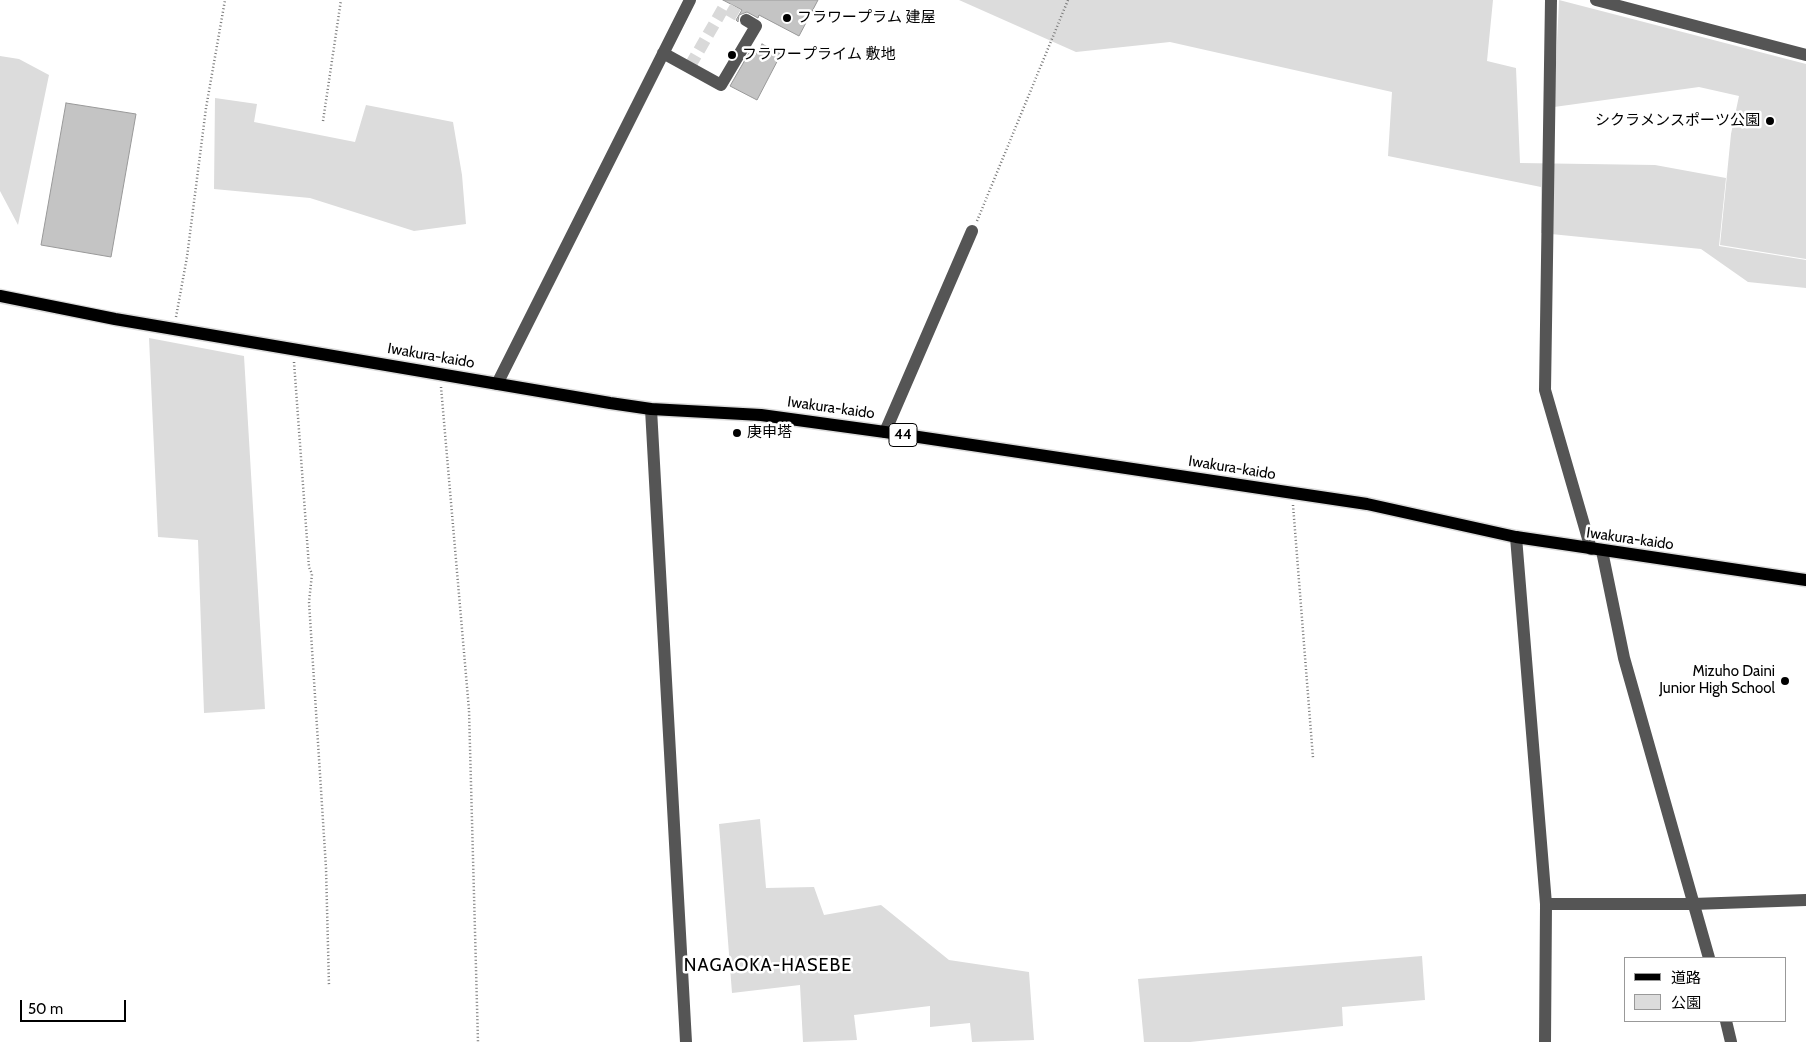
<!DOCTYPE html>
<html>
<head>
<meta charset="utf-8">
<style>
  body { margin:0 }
  #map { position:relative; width:1806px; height:1042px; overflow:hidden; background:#fff; font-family:Cabin,"Noto Sans JP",sans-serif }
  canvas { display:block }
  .legend { position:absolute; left:1624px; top:957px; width:162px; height:65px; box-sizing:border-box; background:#fff; border:1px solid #999; margin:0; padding:6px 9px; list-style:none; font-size:15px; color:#000 }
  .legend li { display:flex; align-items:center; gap:10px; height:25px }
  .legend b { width:25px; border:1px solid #999 }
  .scale { position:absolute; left:20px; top:1000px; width:106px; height:22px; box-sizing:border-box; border:2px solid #000; border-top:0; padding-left:6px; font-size:15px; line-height:18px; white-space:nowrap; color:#000; -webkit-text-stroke:4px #fff; paint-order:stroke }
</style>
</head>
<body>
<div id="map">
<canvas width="1806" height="1042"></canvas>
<ul class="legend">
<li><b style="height:6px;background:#000"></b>道路</li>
<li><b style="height:14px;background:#dcdcdc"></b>公園</li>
</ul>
<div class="scale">50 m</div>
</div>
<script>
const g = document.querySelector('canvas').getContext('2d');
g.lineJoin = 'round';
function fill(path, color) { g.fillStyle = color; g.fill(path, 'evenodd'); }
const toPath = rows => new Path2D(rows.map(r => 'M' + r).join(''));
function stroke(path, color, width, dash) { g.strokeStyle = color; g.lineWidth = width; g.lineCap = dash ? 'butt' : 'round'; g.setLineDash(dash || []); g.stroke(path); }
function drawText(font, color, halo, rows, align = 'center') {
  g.font = font + ' Cabin,"Noto Sans JP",sans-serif'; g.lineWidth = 5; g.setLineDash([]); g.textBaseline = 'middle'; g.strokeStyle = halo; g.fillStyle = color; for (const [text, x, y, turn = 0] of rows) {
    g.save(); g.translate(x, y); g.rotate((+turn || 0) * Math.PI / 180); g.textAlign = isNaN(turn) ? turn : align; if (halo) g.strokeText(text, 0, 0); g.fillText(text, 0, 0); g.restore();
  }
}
fill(toPath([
  [959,0,1493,0,1487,61,1516,68,1520,163,1655,165,1726,178,1719,246,1806,260,1806,288,1748,282,1701,249,1541,233,1541,187,1388,156,1392,92,1170,42,1076,52],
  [1559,0,1806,64,1806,259,1720,245,1731,134,1739,96,1699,87,1554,107],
  [0,56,19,59,49,75,18,225,0,191],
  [215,98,257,104,254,122,355,142,366,105,453,122,462,175,466,224,414,231,310,198,214,189],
  [149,338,244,356,265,709,204,713,198,540,158,537],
  [760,819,766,888,814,887,824,915,881,905,949,960,1029,972,1034,1040,972,1042,970,1023,930,1027,930,1006,854,1015,857,1040,803,1042,800,985,732,993,719,824],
  [1422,956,1425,1000,1342,1007,1343,1026,1190,1042,1144,1042,1138,979]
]), '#dcdcdc');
const building = toPath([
  [723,0,818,0,799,36,759,15,758,18,747,12,739,15,738,22,736,20,742,10,723,0],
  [762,44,781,54,757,100,730,86,749,53,755,56,762,44],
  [66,103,136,114,111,257,41,245,66,103]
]);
fill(building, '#c4c4c4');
stroke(building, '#999', 1);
stroke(toPath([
  [690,66,724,7,746,20]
]), '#d9d9d9', 12, [12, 6]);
const major = toPath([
  [0,296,115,319,610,403,651,409,761,415,885,432,1367,504,1516,537,1806,580]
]);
stroke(major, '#dbdbdb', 15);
stroke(toPath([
  [323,121,341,0],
  [977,221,1068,0],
  [176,317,187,257,206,108,225,0],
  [294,362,309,567,312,574,309,602,326,868,329,986],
  [441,387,469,710,478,1042],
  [1293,505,1313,758]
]), '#777', 2.5, [1, 2.5]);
stroke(toPath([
  [1551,0,1545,390,1591,549],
  [1596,0,1806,55],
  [663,53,721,85,756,26,746,20],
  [497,384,690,0],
  [651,409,686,1042],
  [885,432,972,231],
  [1516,537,1546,904,1693,904,1806,900],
  [1602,551,1624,658,1709,958],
  [1726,1021,1731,1042],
  [1545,1042,1546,904]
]), '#555', 12);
stroke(major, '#000', 12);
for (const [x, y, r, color] of [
  [787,18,5,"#000"],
  [732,55,5,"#000"],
  [1770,121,5,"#000"],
  [737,433,5,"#000"],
  [1785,681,5,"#000"]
]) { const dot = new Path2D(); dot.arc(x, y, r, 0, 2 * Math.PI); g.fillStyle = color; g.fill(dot); stroke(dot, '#fff', 2); }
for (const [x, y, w] of [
  [903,435,28]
]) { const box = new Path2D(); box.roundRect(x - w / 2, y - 11.5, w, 23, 4); g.fillStyle = '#fff'; g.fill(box); stroke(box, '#000', 1); }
drawText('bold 14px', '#000', null, [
  ["44",903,435]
]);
drawText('15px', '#000', '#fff', [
  ["フラワープラム 建屋",797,18],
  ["フラワープライム 敷地",742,55],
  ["シクラメンスポーツ公園",1760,121,"right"],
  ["庚申塔",747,433],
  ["Mizuho Daini",1775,672,"right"],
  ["Junior High School",1775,689,"right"]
], 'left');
drawText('15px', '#000', '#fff', [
  ["Iwakura-kaido",431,356,10],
  ["Iwakura-kaido",831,408,8],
  ["Iwakura-kaido",1232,468,9],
  ["Iwakura-kaido",1630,539,8]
]);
g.letterSpacing = '1px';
drawText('18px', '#000', '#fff', [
  ["NAGAOKA-HASEBE",768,966]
]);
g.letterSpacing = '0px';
</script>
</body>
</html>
